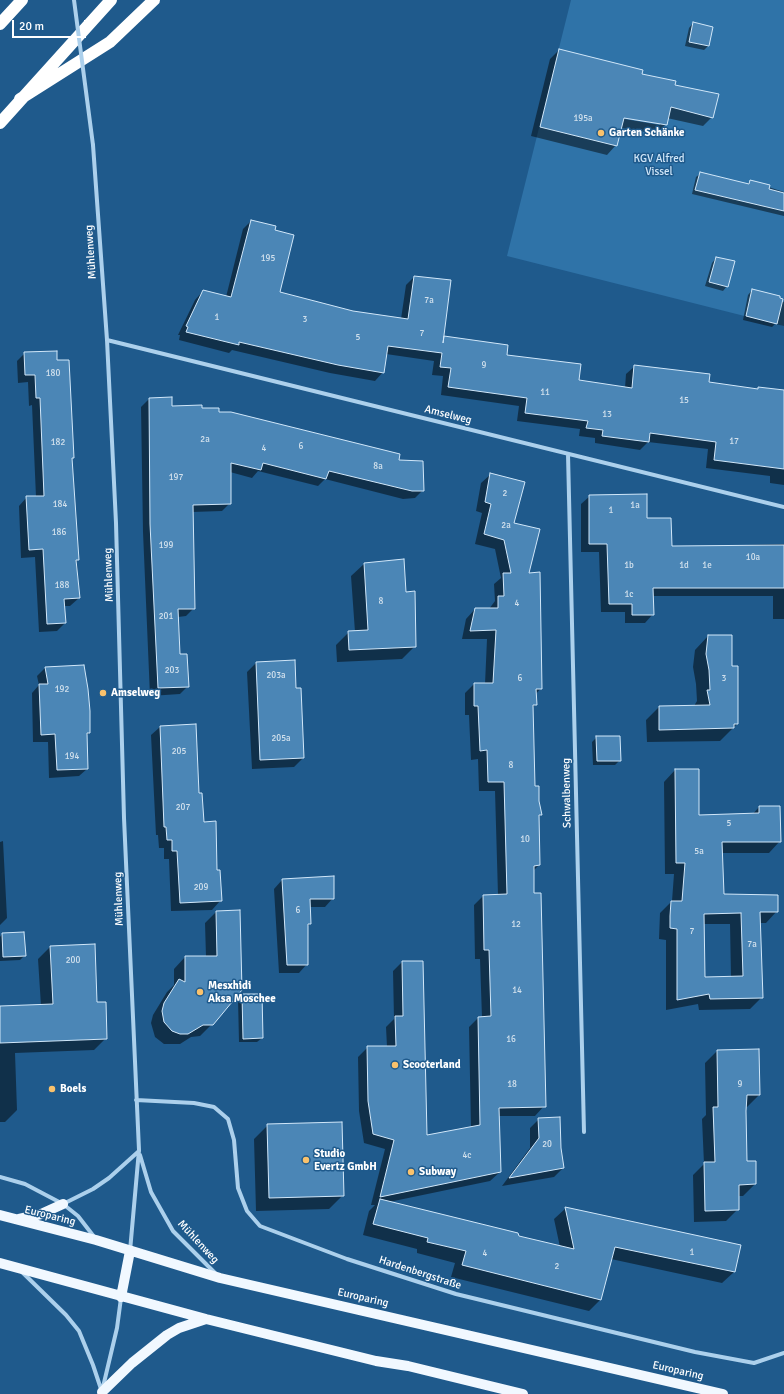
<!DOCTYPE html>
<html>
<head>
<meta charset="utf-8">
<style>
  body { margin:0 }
  #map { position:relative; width:784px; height:1394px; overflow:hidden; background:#1f5a8c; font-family:Signika,sans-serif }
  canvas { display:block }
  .scale { position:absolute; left:12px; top:20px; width:74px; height:18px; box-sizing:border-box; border:2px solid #fff; border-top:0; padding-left:5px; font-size:12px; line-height:14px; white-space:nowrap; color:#fff; -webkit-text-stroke:3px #1f5a8c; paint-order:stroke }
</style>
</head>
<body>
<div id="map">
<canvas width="784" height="1394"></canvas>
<div class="scale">20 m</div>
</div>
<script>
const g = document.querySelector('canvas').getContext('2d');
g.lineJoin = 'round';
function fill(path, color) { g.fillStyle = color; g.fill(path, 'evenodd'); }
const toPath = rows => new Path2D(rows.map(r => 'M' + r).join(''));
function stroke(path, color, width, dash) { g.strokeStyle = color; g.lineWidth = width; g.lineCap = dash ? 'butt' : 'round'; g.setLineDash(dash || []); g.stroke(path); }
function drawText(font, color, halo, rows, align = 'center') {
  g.font = font + ' Signika,sans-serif'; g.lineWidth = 3; g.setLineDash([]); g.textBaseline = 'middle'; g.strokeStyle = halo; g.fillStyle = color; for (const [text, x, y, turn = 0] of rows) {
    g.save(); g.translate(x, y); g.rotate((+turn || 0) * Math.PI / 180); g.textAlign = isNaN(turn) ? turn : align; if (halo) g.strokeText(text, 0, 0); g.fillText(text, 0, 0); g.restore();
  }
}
fill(toPath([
  [571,0,784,0,784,326,507,256]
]), '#2f73a8');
fill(toPath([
  [693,23,709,45,704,50,685,46,689,28],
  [559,50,639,78,712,117,703,126,667,118,666,124,657,134,621,128,616,145,607,155,531,136,550,59],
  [620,116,660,123,660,125,619,118],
  [701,173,747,185,750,181,784,192,784,216,692,194,696,177],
  [251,221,278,293,353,312,401,319,406,285,414,277,442,339,444,337,506,356,578,381,625,388,626,374,635,366,708,383,784,404,784,485,770,483,770,476,706,468,708,449,648,442,640,450,595,443,595,438,579,436,580,429,517,421,519,406,441,395,443,376,432,375,434,361,386,354,383,372,375,381,330,373,232,350,229,353,179,340,180,335,178,335,195,300,203,291,226,297,243,229],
  [716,258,727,286,723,291,705,286,712,263],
  [752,290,784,302,784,326,775,324,772,327,743,320,748,295],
  [56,352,71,459,79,598,70,606,64,606,65,623,57,631,39,632,35,557,21,558,19,506,27,497,36,497,32,405,29,406,28,382,18,383,17,361,25,353],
  [149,399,171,407,218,413,398,461,423,490,415,498,403,499,325,479,318,486,258,471,252,478,230,472,230,503,222,511,192,512,194,608,186,616,178,617,179,655,188,686,180,694,150,696,143,532,141,407],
  [491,474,513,524,528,574,541,688,536,694,536,704,532,708,534,787,541,815,538,817,539,865,533,871,533,894,544,1106,535,1116,498,1116,500,1172,490,1181,389,1202,560,1247,554,1219,566,1208,739,1246,734,1272,722,1283,611,1259,600,1300,589,1311,451,1277,455,1263,417,1253,417,1249,363,1235,369,1211,375,1205,371,1205,385,1149,364,1143,359,1111,358,1057,368,1047,387,1047,386,1027,394,1019,393,971,402,962,426,1137,471,1128,469,1027,478,1018,482,1018,480,959,475,959,474,905,483,896,498,895,495,791,479,791,478,759,471,760,469,715,465,715,465,693,474,684,485,684,487,639,462,639,466,619,475,609,489,609,495,601,494,584,501,578,495,549,475,544,482,513,476,511,481,483],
  [590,496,646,519,671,547,784,544,784,619,773,619,773,596,652,596,653,614,645,623,625,623,625,612,601,612,599,552,581,552,581,504],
  [364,564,405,593,415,646,402,659,337,662,336,645,349,632,355,632,351,576],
  [708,636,731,667,737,724,720,741,647,742,646,720,659,707,694,706,697,701,696,684,693,667,695,650],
  [256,663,303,758,294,767,252,769,247,672],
  [83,666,89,733,86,736,87,769,79,776,49,778,48,742,33,742,32,693,39,685,37,676,45,668],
  [160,727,198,794,220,901,212,910,171,911,169,859,164,859,164,848,159,848,158,835,156,835,151,735],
  [597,737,620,760,615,765,593,765,592,742],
  [675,770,698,816,752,815,759,807,780,841,769,853,722,853,723,895,777,911,766,923,759,923,762,997,750,1009,699,1010,698,1004,666,1010,666,940,659,939,660,913,672,901,674,874,665,874,664,782],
  [703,924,730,924,731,977,704,978],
  [3,841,7,918,0,925,0,842],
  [282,880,333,898,325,907,309,907,310,924,307,927,307,964,299,973,279,973,274,889],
  [239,911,212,1024,200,1036,191,1037,180,1044,164,1044,155,1037,151,1023,153,1015,167,992,174,985,174,969,185,957,206,957,205,923,216,912],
  [2,934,25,955,20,960,0,961,0,937],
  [50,947,97,1003,106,1038,94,1050,15,1053,17,1110,5,1122,0,1122,0,1007,41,1006,38,959],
  [243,995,262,1038,257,1042,239,1042,238,999],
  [717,1051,759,1095,747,1107,745,1107,746,1162,755,1184,743,1196,738,1196,738,1209,726,1221,694,1222,693,1175,704,1164,702,1119,706,1115,705,1063],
  [539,1119,560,1148,563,1168,554,1177,502,1186,530,1148,530,1128],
  [268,1125,343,1195,329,1209,256,1211,254,1139]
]), '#0007');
const building = toPath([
  [693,22,713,27,709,46,689,42,693,22],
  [559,49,643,70,642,74,676,81,675,85,719,94,713,118,671,107,667,125,624,118,617,146,540,127,559,49],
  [700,172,749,184,750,180,770,185,769,189,784,193,784,211,695,190,700,172],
  [251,220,276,226,275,230,294,235,280,292,353,311,408,319,414,276,451,280,443,343,444,336,508,345,507,355,581,364,579,380,632,388,634,365,710,374,709,382,758,389,758,387,784,390,784,469,714,460,716,442,650,433,649,442,602,436,603,430,586,428,588,421,525,413,527,398,448,387,451,368,440,367,442,353,388,346,384,373,338,365,239,342,239,345,186,332,188,327,186,326,203,290,231,297,251,220],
  [716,257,735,261,728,287,709,282,716,257],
  [752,289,780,296,780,298,783,299,777,324,746,316,752,289],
  [57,351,57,360,69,360,74,458,72,458,79,560,76,560,80,598,64,599,66,623,47,624,43,549,29,550,26,496,44,496,40,398,36,398,35,375,25,375,24,352,57,351],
  [172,397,172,406,202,405,202,408,219,408,219,412,231,412,400,454,399,460,423,461,424,491,412,491,329,471,326,479,263,463,261,470,231,463,231,504,193,505,195,609,178,609,180,654,187,654,189,687,158,688,150,524,149,398,172,397],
  [490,473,525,482,514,523,540,529,529,573,540,572,542,689,536,689,537,705,533,705,535,786,539,786,539,801,542,815,539,815,540,865,534,866,534,893,541,893,546,1107,499,1108,501,1172,380,1197,394,1140,373,1134,368,1101,367,1046,396,1046,395,1016,403,1016,402,961,423,961,427,1135,480,1125,478,1017,491,1016,489,950,484,950,483,895,507,894,504,782,488,782,487,750,480,751,478,706,474,706,474,683,493,683,496,630,470,631,475,608,498,608,498,596,504,596,503,573,511,573,504,540,484,534,491,504,485,502,490,473],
  [647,494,647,518,671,518,672,546,784,545,784,588,653,588,654,615,632,615,632,604,609,604,607,544,589,544,589,495,647,494],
  [404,559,406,592,415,591,416,647,349,650,348,631,368,630,364,563,404,559],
  [708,635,732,635,732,666,738,666,738,724,734,724,734,728,659,730,659,706,710,705,707,690,710,690,709,670,706,654,708,635],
  [295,660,296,688,301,688,304,758,260,760,256,662,295,660],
  [84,665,88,689,90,711,90,733,87,733,88,769,57,770,55,734,41,735,39,684,48,684,45,667,84,665],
  [196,724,199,793,202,793,204,822,216,821,217,870,220,870,222,901,180,903,177,851,172,851,172,840,167,840,166,827,164,827,160,726,196,724],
  [596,736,620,736,621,761,597,761,596,736],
  [675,769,699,769,699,815,759,813,759,806,780,806,781,842,722,842,724,894,778,895,778,912,760,912,763,998,710,999,709,994,677,1000,677,929,670,928,670,916,671,901,682,901,685,863,676,863,675,769],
  [741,913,743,976,705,977,704,914,741,913],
  [334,876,334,899,310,899,311,924,308,924,308,965,287,965,282,879,334,876],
  [240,910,242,990,213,1025,203,1025,188,1034,180,1034,172,1031,164,1022,162,1011,164,1003,179,979,185,982,185,956,217,956,216,911,240,910],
  [24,932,26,956,3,957,2,933,24,932],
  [95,944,97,1002,106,1002,107,1039,0,1043,0,1006,53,1004,50,946,95,944],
  [242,994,262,994,263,1038,243,1039,242,994],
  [759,1049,760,1095,747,1095,746,1111,747,1161,756,1161,756,1184,739,1185,739,1210,705,1211,704,1162,715,1162,713,1107,718,1107,717,1050,759,1049],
  [560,1117,561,1148,564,1168,509,1178,539,1138,538,1118,560,1117],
  [342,1122,344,1196,269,1198,267,1124,342,1122],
  [380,1199,518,1233,519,1236,574,1249,565,1207,741,1245,735,1272,615,1247,601,1300,462,1265,466,1251,427,1242,428,1238,373,1224,380,1199]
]);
fill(building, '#4b86b6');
stroke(building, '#d1e7f9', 1);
stroke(toPath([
  [93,145,107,340,116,523,124,818,139,1150,130,1251],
  [107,340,784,507],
  [568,454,584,1132],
  [136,1100,194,1103,214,1107,228,1119,234,1140,238,1188,247,1211,260,1226,347,1259,456,1294,695,1352,754,1363,784,1353],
  [140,1155,151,1192,173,1231,215,1273],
  [0,1177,25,1184,63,1204,78,1216,95,1238],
  [63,1204,93,1189,109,1178,139,1151],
  [22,1272,66,1315,79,1331,93,1365,102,1392],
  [103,1387,117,1328,121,1298]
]), '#acd0ec', 4);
stroke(toPath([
  [0,1215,96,1240,220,1278,723,1394],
  [19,1219,41,1214,63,1204],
  [0,1263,206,1319,376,1361,408,1366,523,1394],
  [121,1297,130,1251],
  [102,1392,132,1363,167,1335,179,1328,206,1319]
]), '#f1f8ff', 10);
stroke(toPath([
  [0,24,22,0],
  [20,99,110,42,154,0],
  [0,123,111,0]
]), '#fff', 12);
stroke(toPath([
  [74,0,93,145]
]), '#acd0ec', 4);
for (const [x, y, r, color] of [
  [601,133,4,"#fac26c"],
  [103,693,4,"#fac26c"],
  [200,992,4,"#fac26c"],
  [395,1065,4,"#fac26c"],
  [52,1089,4,"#fac26c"],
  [306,1160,4,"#fac26c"],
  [411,1172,4,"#fac26c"]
]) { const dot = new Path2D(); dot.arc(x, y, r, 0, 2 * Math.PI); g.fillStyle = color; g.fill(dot); stroke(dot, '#1f5a8c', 1.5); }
drawText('9px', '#d2e1ed', null, [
  ["195a",583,119],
  ["195",268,259],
  ["7a",429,301],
  ["1",217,318],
  ["3",305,320],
  ["7",422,334],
  ["5",358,338],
  ["9",484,366],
  ["180",53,374],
  ["11",545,393],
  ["15",684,401],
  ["13",607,415],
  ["2a",205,440],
  ["17",734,442],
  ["182",58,443],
  ["6",301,447],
  ["4",264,449],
  ["8a",378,467],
  ["197",176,478],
  ["2",505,494],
  ["184",60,505],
  ["1a",635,506],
  ["1",611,511],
  ["2a",506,526],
  ["186",59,533],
  ["199",166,546],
  ["10a",753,558],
  ["1b",629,566],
  ["1d",684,566],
  ["1e",707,566],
  ["188",62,586],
  ["1c",629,595],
  ["8",381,602],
  ["4",517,604],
  ["201",166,617],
  ["203",172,671],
  ["203a",276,676],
  ["6",520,679],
  ["3",724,679],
  ["192",62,690],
  ["205a",281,739],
  ["205",179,752],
  ["194",72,757],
  ["8",511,766],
  ["207",183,808],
  ["5",729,824],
  ["10",525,840],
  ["5a",699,852],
  ["209",201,888],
  ["6",298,911],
  ["12",516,925],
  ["7",692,932],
  ["7a",752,945],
  ["200",73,961],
  ["14",517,991],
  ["16",511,1040],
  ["18",512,1085],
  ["9",740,1085],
  ["20",547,1145],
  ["4c",467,1156],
  ["1",692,1253],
  ["4",485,1254],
  ["2",557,1267]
]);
drawText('bold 11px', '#fff', '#1f5a8c', [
  ["Garten Schänke",609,133],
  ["Amselweg",111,693],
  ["Mesxhidi",208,986],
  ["Aksa Moschee",208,999],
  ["Scooterland",403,1065],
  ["Boels",60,1089],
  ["Studio",314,1154],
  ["Evertz GmbH",314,1167],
  ["Subway",419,1172]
], 'left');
drawText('11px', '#d1e7f9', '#1f5a8c', [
  ["KGV Alfred",659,159],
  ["Vissel",659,172]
]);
drawText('11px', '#fff', '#1f5a8c', [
  ["Mühlenweg",91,252,-94],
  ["Amselweg",448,415,14],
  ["Mühlenweg",109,575,-92],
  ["Schwalbenweg",567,793,-91],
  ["Mühlenweg",119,899,-92],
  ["Europaring",50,1216,14],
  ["Mühlenweg",198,1242,47],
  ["Hardenbergstraße",420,1273,18],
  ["Europaring",363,1298,13],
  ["Europaring",678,1371,13]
]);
</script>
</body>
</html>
